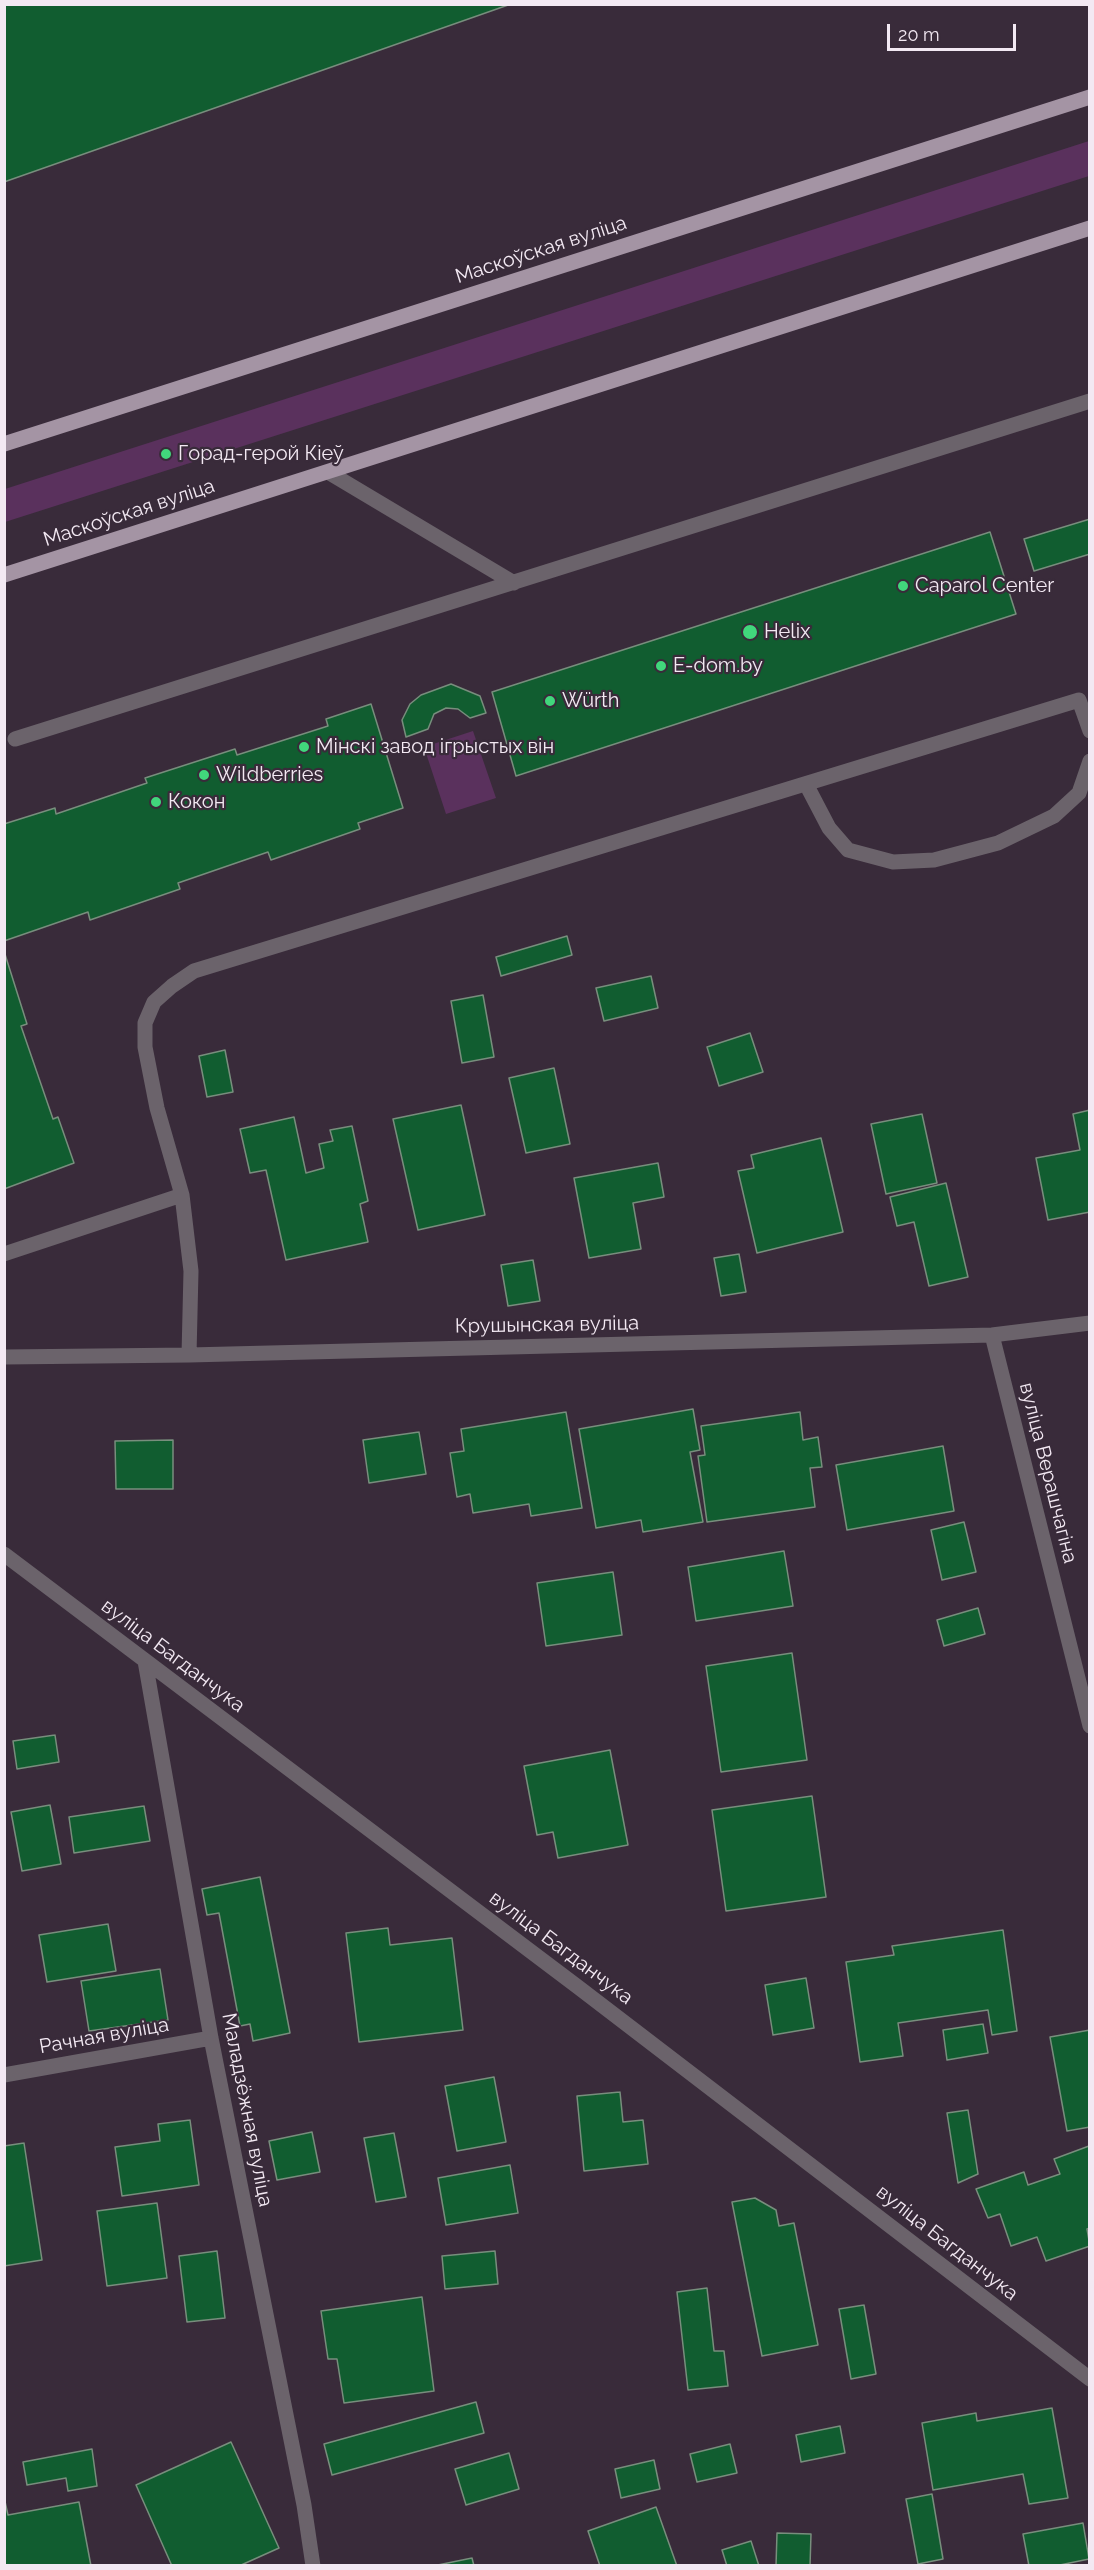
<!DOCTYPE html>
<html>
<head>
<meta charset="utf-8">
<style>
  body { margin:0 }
  #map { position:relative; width:1094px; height:2570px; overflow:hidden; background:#392b3a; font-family:Raleway,sans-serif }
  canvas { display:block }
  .frame { position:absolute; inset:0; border:6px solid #f3e9f3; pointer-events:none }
  .scale { position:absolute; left:887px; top:24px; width:129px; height:27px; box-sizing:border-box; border:3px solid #f3e9f3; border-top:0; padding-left:8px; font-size:18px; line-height:21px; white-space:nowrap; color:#f3e9f3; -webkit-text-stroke:4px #392b3a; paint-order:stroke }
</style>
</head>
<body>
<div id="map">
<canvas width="1094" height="2570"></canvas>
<div class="frame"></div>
<div class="scale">20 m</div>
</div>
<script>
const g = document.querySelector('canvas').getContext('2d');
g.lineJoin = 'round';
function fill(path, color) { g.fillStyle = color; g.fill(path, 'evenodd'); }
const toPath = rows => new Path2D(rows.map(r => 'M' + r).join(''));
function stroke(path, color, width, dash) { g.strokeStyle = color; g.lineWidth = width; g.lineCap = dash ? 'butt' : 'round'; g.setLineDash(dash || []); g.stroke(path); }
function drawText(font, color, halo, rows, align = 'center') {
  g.font = font + ' Raleway,sans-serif'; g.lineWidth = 4.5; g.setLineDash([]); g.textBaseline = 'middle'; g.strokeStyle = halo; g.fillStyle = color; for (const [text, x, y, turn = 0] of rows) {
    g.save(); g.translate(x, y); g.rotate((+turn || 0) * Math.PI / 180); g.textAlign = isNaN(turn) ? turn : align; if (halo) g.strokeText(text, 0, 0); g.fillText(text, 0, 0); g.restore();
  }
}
fill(toPath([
  [1089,141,1089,176,5,522,5,489],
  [473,731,496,798,446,814,424,747]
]), '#5a315d');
const building = toPath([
  [4,4,511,4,4,182,4,4],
  [1090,519,1090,554,1034,571,1024,539,1090,519],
  [990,532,1016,614,516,776,492,692,990,532],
  [451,684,480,696,486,713,470,718,458,709,446,708,434,714,428,729,406,737,402,720,410,704,421,695,451,684],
  [371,704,403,808,358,823,360,829,271,860,268,852,178,883,180,889,90,920,88,912,4,941,4,824,55,808,56,814,147,783,145,778,235,749,237,755,328,726,326,719,371,704],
  [567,936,572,955,501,976,496,957,567,936],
  [4,951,27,1024,21,1026,53,1119,58,1117,74,1163,4,1189,4,951],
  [651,976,658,1008,604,1021,596,988,651,976],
  [483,995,494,1057,462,1063,451,1001,483,995],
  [750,1033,763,1072,719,1086,707,1047,750,1033],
  [225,1050,233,1092,207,1097,199,1056,225,1050],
  [554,1068,570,1144,526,1153,509,1078,554,1068],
  [461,1105,485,1215,418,1230,393,1119,461,1105],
  [1090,1110,1090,1212,1048,1220,1036,1158,1080,1150,1073,1114,1090,1110],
  [922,1114,937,1183,886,1194,871,1124,922,1114],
  [294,1117,306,1173,324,1168,319,1144,333,1141,330,1130,352,1126,368,1201,360,1204,368,1242,286,1260,266,1170,250,1173,240,1129,294,1117],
  [821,1138,843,1232,757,1253,738,1171,754,1168,751,1155,821,1138],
  [658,1163,664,1197,633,1203,641,1249,589,1258,574,1178,658,1163],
  [946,1183,968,1277,929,1286,914,1222,897,1226,890,1197,946,1183],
  [739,1254,746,1292,721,1296,714,1258,739,1254],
  [533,1260,540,1301,508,1306,501,1265,533,1260],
  [693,1409,700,1450,690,1452,703,1522,643,1532,641,1520,596,1528,579,1429,693,1409],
  [566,1412,582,1508,531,1516,529,1504,473,1513,470,1494,457,1497,450,1453,464,1451,461,1429,566,1412],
  [800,1412,803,1440,818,1437,822,1467,810,1468,815,1507,707,1522,698,1456,705,1455,701,1426,800,1412],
  [419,1432,426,1474,369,1483,363,1440,419,1432],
  [173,1440,173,1489,116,1489,115,1441,173,1440],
  [943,1446,954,1511,847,1530,836,1465,943,1446],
  [964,1522,976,1572,942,1580,931,1530,964,1522],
  [784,1551,793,1606,696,1621,688,1567,784,1551],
  [613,1572,622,1635,546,1646,537,1583,613,1572],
  [978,1608,985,1634,944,1646,937,1620,978,1608],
  [792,1653,807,1760,721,1772,706,1666,792,1653],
  [55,1735,59,1762,17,1769,13,1741,55,1735],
  [610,1750,628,1845,558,1858,553,1832,537,1835,524,1766,610,1750],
  [812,1796,826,1897,726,1911,712,1810,812,1796],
  [50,1805,61,1864,22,1871,11,1812,50,1805],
  [144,1806,150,1841,74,1853,69,1817,144,1806],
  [260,1877,290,2033,253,2041,250,2024,240,2026,219,1913,207,1915,202,1889,260,1877],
  [108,1924,116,1971,47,1982,39,1935,108,1924],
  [388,1928,390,1945,452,1938,463,2030,359,2042,346,1933,388,1928],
  [1003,1930,1017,2031,992,2035,988,2010,898,2023,903,2056,860,2062,846,1962,894,1955,892,1946,1003,1930],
  [160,1969,168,2020,89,2031,81,1981,160,1969],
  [806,1978,814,2028,773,2035,765,1985,806,1978],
  [983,2024,988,2053,947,2060,943,2030,983,2024],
  [1090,2030,1090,2127,1067,2131,1050,2037,1090,2030],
  [494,2077,506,2142,457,2151,445,2086,494,2077],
  [620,2092,623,2122,643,2120,648,2164,584,2171,577,2096,620,2092],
  [968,2110,978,2174,958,2183,947,2113,968,2110],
  [190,2120,199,2185,122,2196,115,2147,160,2141,158,2124,190,2120],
  [312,2132,320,2172,277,2180,269,2141,312,2132],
  [394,2133,406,2197,376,2202,364,2138,394,2133],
  [24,2143,42,2260,4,2266,4,2146,24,2143],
  [1089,2146,1090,2228,1087,2229,1090,2246,1046,2261,1037,2237,1011,2246,1000,2214,988,2218,976,2189,1024,2172,1028,2185,1060,2174,1054,2159,1089,2146],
  [510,2165,518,2213,446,2225,438,2178,510,2165],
  [755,2198,776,2210,779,2226,794,2223,818,2345,762,2356,732,2202,755,2198],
  [157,2203,167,2278,107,2286,97,2211,157,2203],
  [217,2251,225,2318,187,2322,179,2256,217,2251],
  [495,2251,498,2284,445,2289,442,2256,495,2251],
  [707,2288,714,2351,724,2351,728,2386,688,2390,677,2292,707,2288],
  [422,2297,434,2391,344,2403,337,2359,328,2359,321,2311,422,2297],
  [864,2305,876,2374,851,2379,839,2309,864,2305],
  [476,2402,484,2433,332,2475,324,2444,476,2402],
  [1052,2408,1068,2498,1029,2504,1023,2474,933,2490,922,2423,976,2413,977,2421,1052,2408],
  [840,2426,845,2453,801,2462,796,2435,840,2426],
  [231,2442,279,2548,239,2566,172,2566,136,2485,231,2442],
  [730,2444,737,2473,697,2482,690,2454,730,2444],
  [92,2449,97,2486,68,2491,66,2478,27,2485,23,2462,92,2449],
  [509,2453,519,2489,466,2505,455,2469,509,2453],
  [654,2460,660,2489,621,2498,615,2469,654,2460],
  [932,2494,943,2559,918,2564,906,2499,932,2494],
  [4,2497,8,2515,79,2502,91,2566,4,2566,4,2497],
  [656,2507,677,2566,600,2566,588,2531,656,2507],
  [1083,2523,1089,2559,1055,2566,1029,2566,1023,2534,1083,2523],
  [777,2533,811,2534,810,2566,776,2566,777,2533],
  [751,2541,759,2566,727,2566,722,2550,751,2541],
  [472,2558,474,2566,433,2566,472,2558]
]);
fill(building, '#115d30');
stroke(building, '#788e7d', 1.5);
stroke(toPath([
  [328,472,514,583],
  [15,739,1090,401],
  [806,784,829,828,848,850,893,862,934,860,998,843,1054,816,1079,793,1090,761],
  [4,1254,182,1195],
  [992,1335,1090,1726],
  [189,1355,191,1271,182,1195,157,1108,145,1047,145,1023,154,1002,172,986,194,971,1079,700,1090,731],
  [4,1357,189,1355,992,1335,1090,1323],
  [4,1554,578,1987,1090,2379],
  [145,1661,211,2038,304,2505,313,2566],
  [4,2075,211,2038]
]), '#6b636b', 15);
stroke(toPath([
  [4,444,1090,97],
  [4,575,1090,228]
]), '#a494a4', 15);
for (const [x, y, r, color] of [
  [166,454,6,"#41d77c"],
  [903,586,6,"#41d77c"],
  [750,632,8,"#41d77c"],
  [661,666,6,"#41d77c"],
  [550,701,6,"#41d77c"],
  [304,747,6,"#41d77c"],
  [204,775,6,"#41d77c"],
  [156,802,6,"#41d77c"]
]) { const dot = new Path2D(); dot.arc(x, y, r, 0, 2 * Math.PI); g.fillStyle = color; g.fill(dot); stroke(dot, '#392b3a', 2); }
drawText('20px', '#f3e9f3', '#392b3a', [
  ["Маскоўская вуліца",541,250,-18],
  ["Маскоўская вуліца",129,513,-18],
  ["Крушынская вуліца",547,1325,-1],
  ["вуліца Верашчагіна",1048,1473,76],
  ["вуліца Багданчука",173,1656,37],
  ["вуліца Багданчука",561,1948,37],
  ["Рачная вуліца",104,2036,-10],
  ["Маладзёжная вуліца",247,2110,79],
  ["вуліца Багданчука",947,2243,38]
]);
drawText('20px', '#f3e9f3', '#392b3a', [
  ["Горад-герой Кіеў",178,454],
  ["Caparol Center",915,586],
  ["Helix",764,632],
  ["E-dom.by",673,666],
  ["Würth",562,701],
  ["Мінскі завод ігрыстых він",316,747],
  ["Wildberries",216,775],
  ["Кокон",168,802]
], 'left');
</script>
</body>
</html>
